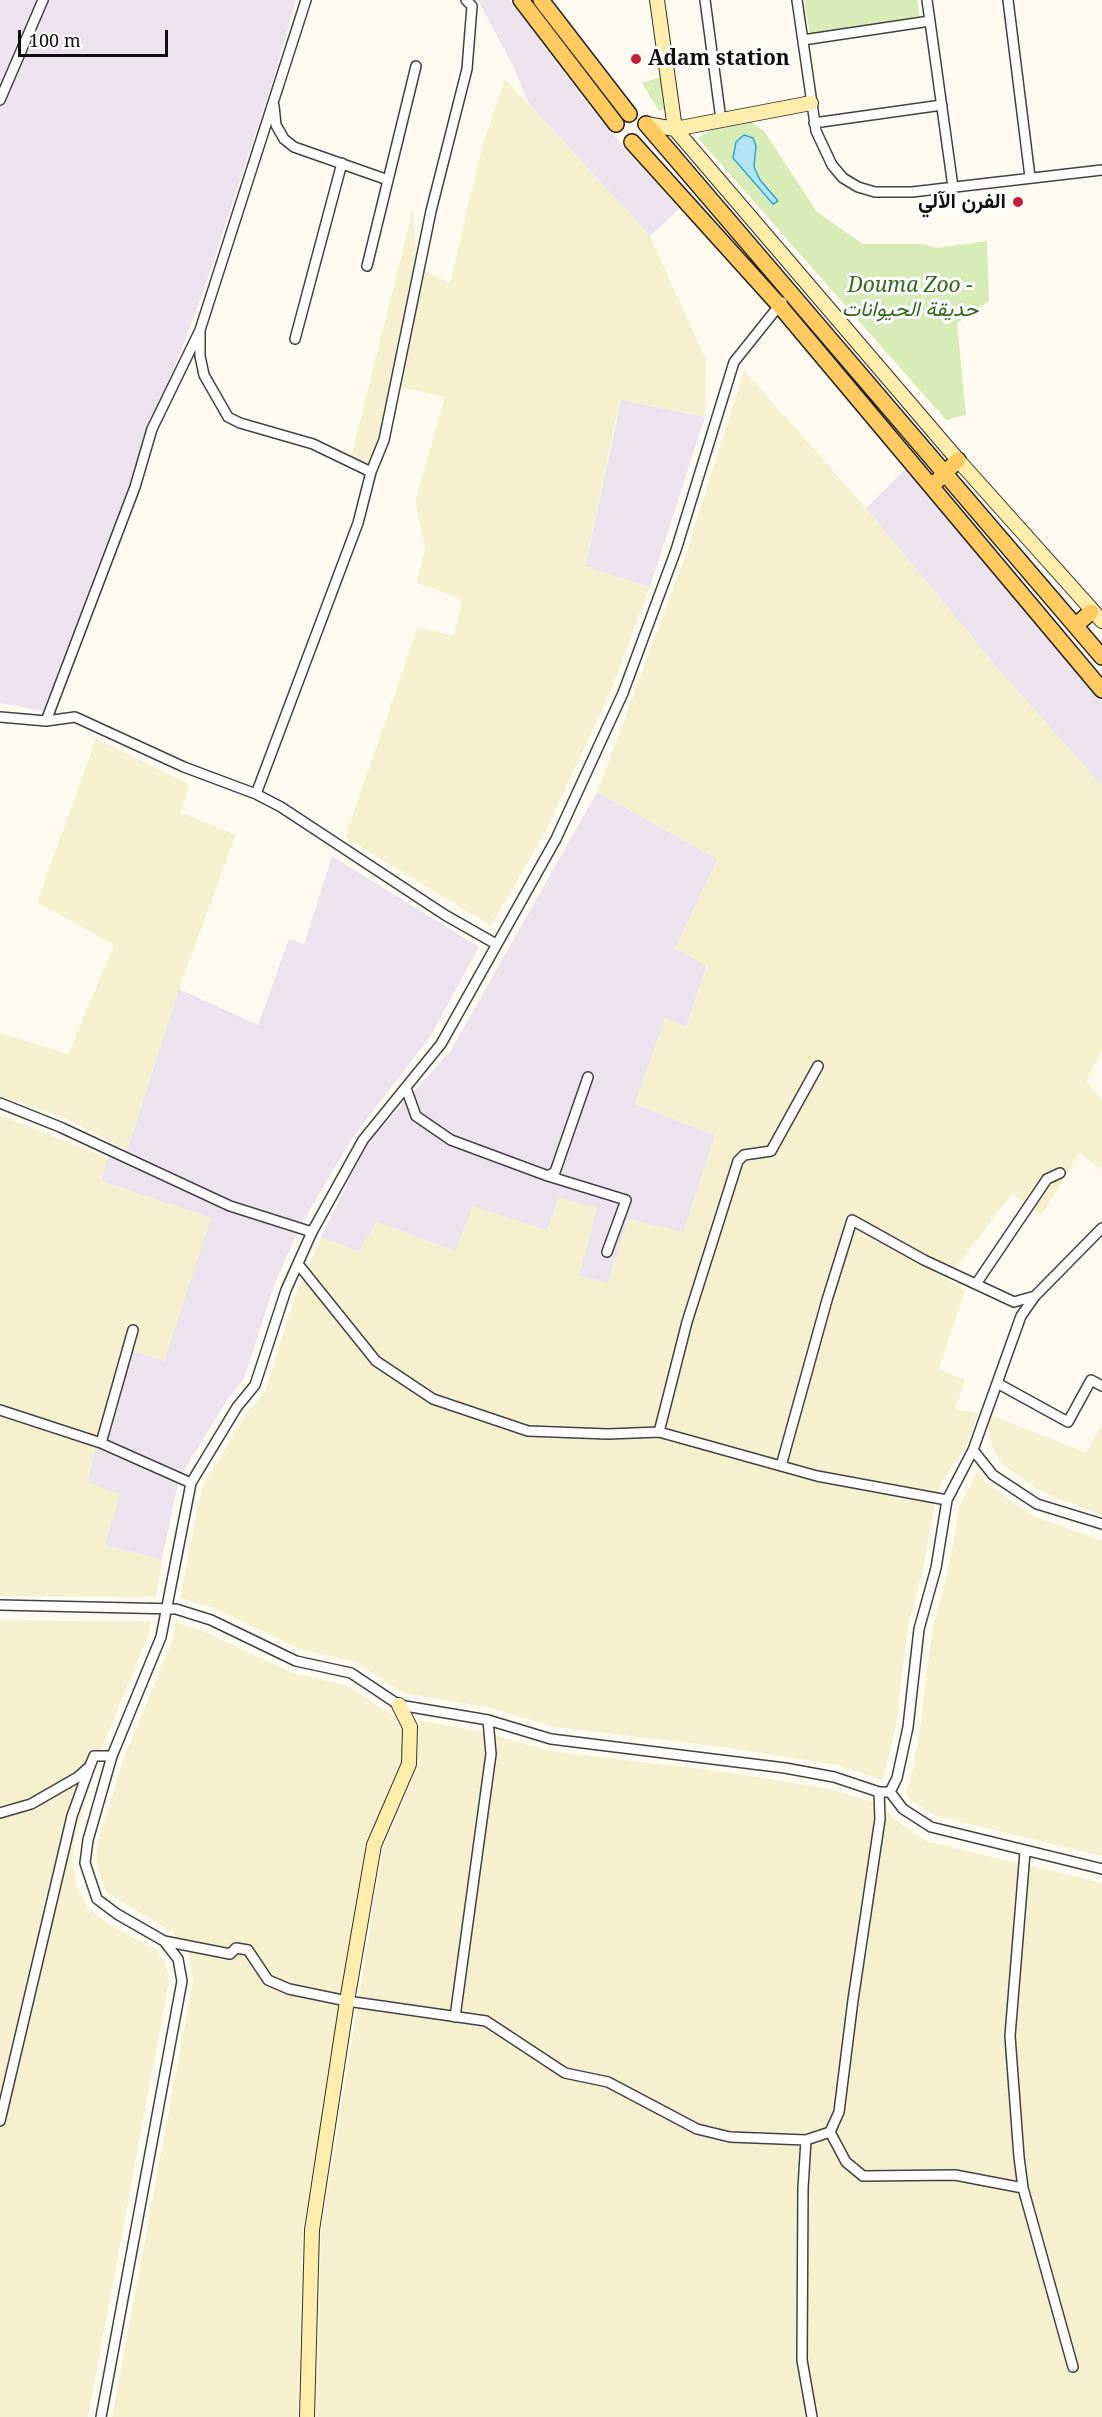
<!DOCTYPE html>
<html>
<head>
<meta charset="utf-8">
<style>
  body { margin:0 }
  #map { position:relative; width:1102px; height:2417px; overflow:hidden; background:#fffbf0; font-family:"Noto Serif",serif }
  canvas { display:block }
  .scale { position:absolute; left:18px; top:30px; width:150px; height:27px; box-sizing:border-box; border:3px solid #0f0f0f; border-top:0; padding-left:8px; font-size:18px; line-height:21px; white-space:nowrap; color:#0f0f0f; -webkit-text-stroke:4px #fff; paint-order:stroke }
</style>
</head>
<body>
<div id="map">
<canvas width="1102" height="2417"></canvas>
<div class="scale">100 m</div>
</div>
<script>
const g = document.querySelector('canvas').getContext('2d');
g.lineJoin = 'round';
function fill(path, color) { g.fillStyle = color; g.fill(path, 'evenodd'); }
const toPath = rows => new Path2D(rows.map(r => 'M' + r).join(''));
function stroke(path, color, width, dash) { g.strokeStyle = color; g.lineWidth = width; g.lineCap = dash ? 'butt' : 'round'; g.setLineDash(dash || []); g.stroke(path); }
function drawText(font, color, halo, rows, align = 'center') {
  g.font = font + ' "Noto Serif",Vazirmatn,serif'; g.lineWidth = 6; g.setLineDash([]); g.textBaseline = 'middle'; g.strokeStyle = halo; g.fillStyle = color; for (const [text, x, y, turn = 0] of rows) {
    g.save(); g.translate(x, y); g.rotate((+turn || 0) * Math.PI / 180); g.textAlign = isNaN(turn) ? turn : align; if (halo) g.strokeText(text, 0, 0); g.fillText(text, 0, 0); g.restore();
  }
}
fill(toPath([
  [0,0,296,0,274,77,204,290,43,711,0,703],
  [478,0,509,0,598,117,679,209,650,236,529,104,514,68],
  [621,400,705,417,650,587,585,567],
  [906,468,1102,704,1102,786,994,664,866,508],
  [597,792,718,859,675,948,707,965,686,1027,666,1019,635,1104,715,1135,684,1232,608,1283,579,1276,559,1197,547,1230,455,1251,377,1222,359,1252,321,1237,367,1144,451,1050],
  [332,856,479,947,430,1037,353,1137,300,1226,274,1286,244,1379,227,1400,179,1479,162,1560,105,1545,87,1482,121,1347,164,1361,210,1218,101,1181,107,1158,127,1150,179,989,258,1025,289,939,304,944]
]), '#ece3ee');
fill(toPath([
  [505,79,650,236,706,359,705,417,620,400,585,566,650,587,612,688,545,833,491,926,345,837,418,627,454,636,462,599,416,583,425,549,415,502,445,397,396,386,376,466,351,456,413,209,417,268,450,283,482,147],
  [744,370,866,508,994,664,1102,786,1102,1050,1086,1082,1102,1100,1102,1170,1080,1153,1042,1215,1012,1194,947,1279,965,1291,939,1369,965,1380,955,1409,979,1413,966,1447,946,1475,936,1496,924,1565,908,1627,896,1725,883,1780,837,1765,723,1747,554,1727,491,1708,403,1693,356,1662,299,1649,216,1609,180,1598,202,1487,246,1414,265,1391,296,1294,321,1237,359,1252,377,1222,455,1251,473,1206,547,1230,559,1197,597,1208,579,1276,608,1283,628,1219,684,1232,715,1135,635,1104,665,1018,686,1027,707,966,675,948,718,859,597,792,686,554],
  [96,738,190,785,180,812,236,835,179,989,127,1150,61,1116,0,1096,0,1033,68,1054,114,945,37,902],
  [0,1115,107,1158,101,1181,211,1218,164,1361,121,1348,87,1482,120,1494,105,1545,162,1560,156,1597,0,1596],
  [986,1413,1086,1453,1102,1425,1102,1515,1043,1493,1003,1465,992,1448],
  [978,1471,985,1482,1031,1515,1102,1541,1102,1856,936,1816,911,1800,905,1792,910,1783,920,1729,932,1631,948,1570,960,1504],
  [0,1620,151,1621,149,1634,100,1752,75,1837,72,1863,77,1886,87,1907,110,1925,156,1950,166,1964,169,1981,88,2417,0,2417],
  [175,1622,206,1632,292,1673,346,1685,396,1717,402,1729,401,1762,367,1842,303,2229,298,2417,112,2417,193,1981,189,1954,172,1932,106,1892,96,1862,98,1842,123,1760,172,1641],
  [417,1720,485,1732,549,1751,719,1771,831,1789,882,1805,894,1819,926,1841,1102,1883,1102,2417,316,2417,321,2231,383,1848,418,1766,419,1725]
]), '#f7f0ce');
fill(toPath([
  [804,0,917,0,920,19,810,35],
  [661,77,665,109,659,111,642,83],
  [747,119,764,131,817,212,863,244,924,244,936,248,987,241,989,301,957,323,966,415,946,420,698,138,719,125]
]), '#d7ecb7');
const water = toPath([
  [744,135,753,138,756,146,754,167,760,180,778,201,773,204,733,158,736,142,744,135]
]);
fill(water, '#b2e5fa');
stroke(water, '#34a3d6', 1.5);
const street = toPath([
  [705,0,721,120],
  [797,0,816,131,832,165,843,178,858,187,875,192,912,192,1102,170],
  [927,0,953,187],
  [1008,0,1030,177],
  [803,40,930,21],
  [0,100,43,0],
  [274,106,276,125,284,139,294,147,388,180],
  [814,123,942,105],
  [367,266,416,66],
  [200,332,200,356,204,375,228,417,240,423,313,444,371,472],
  [295,339,342,163],
  [0,717,46,721,75,717,184,767,256,794,281,807,445,915,496,944],
  [46,721,135,487,152,429,200,330,306,0],
  [256,794,358,523,371,472,384,440,431,211,467,69,472,6,466,0],
  [406,1088,416,1116,451,1140,548,1176,555,1172,588,1077],
  [0,1103,60,1127,230,1206,312,1232],
  [548,1176,626,1200,607,1252],
  [298,1264,376,1361,433,1399,528,1431,608,1434,659,1432,817,1476,947,1500],
  [976,1284,1047,1179,1060,1173],
  [997,1383,1068,1422,1091,1380,1102,1386],
  [0,1410,101,1443,191,1483],
  [659,1432,687,1322,738,1161,744,1155,771,1151,818,1066],
  [101,1443,133,1330],
  [973,1450,993,1475,1037,1504,1102,1524],
  [781,1466,827,1300,852,1220,924,1260,1014,1302,1035,1296],
  [0,1605,176,1609,211,1620,296,1661,351,1673,399,1705,488,1720,551,1739,785,1768,834,1777,879,1792,890,1792,897,1778,908,1727,919,1629,936,1568,947,1500,973,1450,1021,1316,1035,1296,1102,1228],
  [890,1792,903,1809,931,1827,1102,1869],
  [0,1813,31,1804,78,1777,90,1766,94,1756,112,1756],
  [1025,1852,1010,2036,1019,2157,1023,2188,1073,2367],
  [164,1941,230,1954,236,1948,248,1950,268,1980,289,1989,347,2001,486,2021,565,2073,608,2082,697,2129,730,2137,806,2140,830,2132,839,2112,853,2000,880,1819,879,1792],
  [455,2017,491,1754,488,1720],
  [0,2121,72,1816,90,1766],
  [830,2132,846,2162,863,2176,955,2175,1023,2188],
  [806,2140,803,2188,802,2360,812,2417],
  [101,2417,182,1981,178,1959,164,1941,117,1914,97,1899,85,1863,88,1840,112,1756,161,1637,191,1483,237,1407,255,1385,286,1290,312,1232,363,1140,441,1044,556,839,623,693,676,550,734,362,782,302]
]);
const secondary = toPath([
  [657,0,675,129,958,460,1102,621],
  [646,124,675,129,811,103],
  [307,2417,312,2230,347,2001,374,1845,409,1764,410,1727,399,1705]
]);
const primary = toPath([
  [521,0,616,124],
  [541,0,629,114],
  [646,124,1102,657],
  [632,142,779,305,1102,690],
  [937,481,958,460],
  [1076,625,1091,612]
]);
stroke(street, '#424242', 12);
stroke(secondary, '#313131', 16);
stroke(primary, '#202020', 18);
stroke(street, '#fff', 9);
stroke(secondary, '#ffeeab', 14);
stroke(primary, '#ffca60', 15);
for (const [x, y, r, color] of [
  [636,59,6,"#c81d35"],
  [1018,202,6,"#c81d35"]
]) { const dot = new Path2D(); dot.arc(x, y, r, 0, 2 * Math.PI); g.fillStyle = color; g.fill(dot); stroke(dot, '#fff', 2); }
drawText('bold 21px', '#0f0f0f', '#fff', [
  ["Adam station",648,59],
  ["الفرن الآلي",1006,202,"right"]
], 'left');
drawText('italic 21px', '#326b1a', '#fff', [
  ["Douma Zoo -",910,286],
  ["حديقة الحيوانات",910,310]
]);
</script>
</body>
</html>
